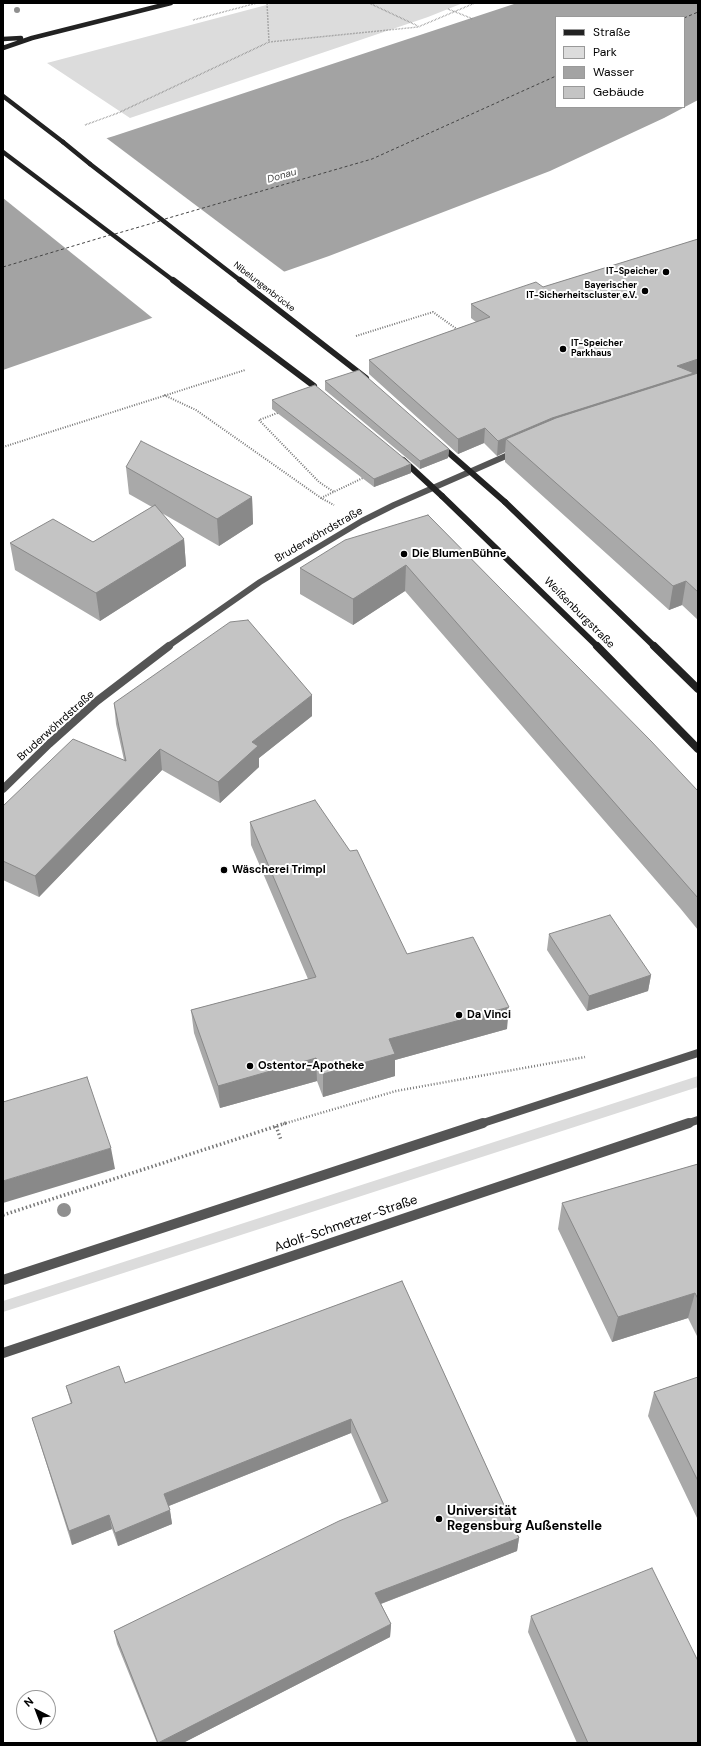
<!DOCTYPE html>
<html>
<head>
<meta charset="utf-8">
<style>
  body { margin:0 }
  #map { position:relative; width:701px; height:1746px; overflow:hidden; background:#fff; font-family:"DM Sans",sans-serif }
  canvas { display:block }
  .frame { position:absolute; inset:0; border:4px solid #000; pointer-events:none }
  .legend { position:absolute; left:555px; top:16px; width:130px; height:92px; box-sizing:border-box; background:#fff; border:1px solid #999; margin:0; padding:5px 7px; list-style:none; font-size:12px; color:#000 }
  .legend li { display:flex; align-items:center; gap:8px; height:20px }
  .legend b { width:20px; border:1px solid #999 }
  .north { position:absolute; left:16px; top:1690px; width:40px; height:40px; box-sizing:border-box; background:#fff; border:1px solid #999; border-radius:50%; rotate:318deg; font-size:11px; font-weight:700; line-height:16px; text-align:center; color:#000 }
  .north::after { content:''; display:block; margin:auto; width:14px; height:18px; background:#000; clip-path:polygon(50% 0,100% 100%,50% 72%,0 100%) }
</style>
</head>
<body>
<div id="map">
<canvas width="701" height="1746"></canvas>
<div class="frame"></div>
<ul class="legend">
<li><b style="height:5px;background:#222"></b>Straße</li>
<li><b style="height:11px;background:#dcdcdc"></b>Park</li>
<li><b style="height:11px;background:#a3a3a3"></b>Wasser</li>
<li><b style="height:11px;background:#c4c4c4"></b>Gebäude</li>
</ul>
<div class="north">N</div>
</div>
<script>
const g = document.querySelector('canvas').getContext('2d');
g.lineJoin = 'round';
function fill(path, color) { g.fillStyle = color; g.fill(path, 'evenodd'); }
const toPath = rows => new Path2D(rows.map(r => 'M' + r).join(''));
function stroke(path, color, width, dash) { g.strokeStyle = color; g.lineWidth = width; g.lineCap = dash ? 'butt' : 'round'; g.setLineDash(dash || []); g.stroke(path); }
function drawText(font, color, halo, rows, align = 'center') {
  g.font = font + ' "DM Sans",sans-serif'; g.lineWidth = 4; g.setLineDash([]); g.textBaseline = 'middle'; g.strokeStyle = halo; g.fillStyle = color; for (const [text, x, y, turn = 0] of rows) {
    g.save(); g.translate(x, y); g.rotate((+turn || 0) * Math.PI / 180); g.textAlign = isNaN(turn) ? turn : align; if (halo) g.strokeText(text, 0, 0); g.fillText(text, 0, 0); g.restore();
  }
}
fill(toPath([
  [274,3,463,3,428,17,130,118,47,63],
  [698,1076,698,1087,3,1312,3,1301]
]), '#dcdcdc');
fill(toPath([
  [517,3,698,3,698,100,664,118,550,171,329,256,3,370,3,169,114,136],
  [556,17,684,17,684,107,556,107]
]), '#a3a3a3');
fill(toPath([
  [105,137,286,273,155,320,3,198,3,167]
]), '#fff');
stroke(toPath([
  [684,18,698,12],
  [165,219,372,159,556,76],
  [115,234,160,221],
  [3,267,110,235]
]), '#444', 1, [3, 2.5]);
stroke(toPath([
  [267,3,269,42],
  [369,3,418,26],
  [448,9,473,19],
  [193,20,257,3],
  [85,125,118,113,269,42,418,27,475,3]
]), '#777', 1.5, [0.5, 1]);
stroke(toPath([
  [356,336,433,312,458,330],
  [164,395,196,410,321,498,334,505],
  [280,412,259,420,319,482,334,492],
  [3,447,245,370],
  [321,498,365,477]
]), '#777', 2, [1, 1.5]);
stroke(toPath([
  [283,1124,396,1091,585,1057]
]), '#777', 2.5, [1, 2]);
stroke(toPath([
  [276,1126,281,1140],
  [3,1215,286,1123]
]), '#777', 3.5, [1.5, 2.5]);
stroke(toPath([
  [167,647,260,582,362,521,394,505,515,452]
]), '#555', 6);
stroke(toPath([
  [3,789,49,744,97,701,169,646],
  [480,1124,698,1053],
  [686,1124,698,1120]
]), '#555', 8);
stroke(toPath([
  [3,1280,483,1123],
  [3,1353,689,1123]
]), '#555', 10);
stroke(toPath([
  [3,39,21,38],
  [3,48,32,38,171,3],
  [63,142,90,164]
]), '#222', 4.5);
stroke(toPath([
  [442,496,598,647],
  [505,502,655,647]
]), '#222', 6);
stroke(toPath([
  [597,646,698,749],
  [654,646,698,689]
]), '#222', 8);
stroke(toPath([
  [3,96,63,142],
  [3,152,174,281],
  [90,164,241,281]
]), '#222', 4.5);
stroke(toPath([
  [173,280,314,386],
  [240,280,366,378],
  [441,446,505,502],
  [403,460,442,496]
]), '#222', 6);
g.fillStyle = '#8f8f8f';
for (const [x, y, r] of [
  [17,10,3],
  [64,1210,7]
]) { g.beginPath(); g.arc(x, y, r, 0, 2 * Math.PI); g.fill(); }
fill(toPath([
  [698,239,698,620,682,605,669,610,505,462,505,452,497,456,484,443,458,454,369,374,369,360,476,322,471,318,471,304,543,287],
  [325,381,449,449,448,458,420,469,325,390],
  [272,400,411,473,374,487,272,409],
  [126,467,252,497,253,524,219,546,160,512,184,539,186,566,100,621,15,570,10,543,93,542,152,507,129,494],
  [428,515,698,791,698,930,680,908,405,591,353,625,300,594,300,568],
  [312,695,312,716,259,758,259,767,220,803,162,770,39,897,3,880,3,806,124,760,116,724,114,703],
  [250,822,407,954,507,1029,395,1060,395,1076,323,1097,317,1081,220,1108,194,1033,191,1010,308,979,251,845],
  [549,934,651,975,648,991,587,1011,547,950],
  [698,1164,698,1338,688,1318,612,1342,558,1229,562,1203],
  [402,1281,519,1538,517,1551,381,1604,391,1624,390,1637,183,1743,157,1743,117,1644,114,1631,382,1504,351,1433,169,1506,172,1524,118,1546,112,1529,72,1545,32,1418,71,1404,66,1386,125,1383],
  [698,1377,698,1520,648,1416,654,1392],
  [531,1616,698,1743,577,1743,528,1632]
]), '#a9a9a9');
fill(toPath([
  [698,359,698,373,506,439,505,452,497,456,498,441,552,418,677,366],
  [485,428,484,443,458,454,458,439],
  [449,449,448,458,420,469,420,461],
  [411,464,411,473,374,487,374,479],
  [252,497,253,524,219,546,217,519],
  [184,539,186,566,100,621,96,593],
  [406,565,405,591,353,625,353,599],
  [686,581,682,605,669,610,673,586],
  [312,695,312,716,259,758,259,767,220,803,218,782,252,742],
  [160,749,162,770,39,897,35,876],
  [651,975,648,991,587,1011,589,996],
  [509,1007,507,1029,395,1060,395,1076,323,1097,323,1074,389,1039],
  [316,1058,317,1081,220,1108,218,1086],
  [111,1148,115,1169,3,1203,3,1181],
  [695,1293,688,1318,612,1342,618,1317],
  [351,1419,351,1433,166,1507,164,1494],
  [170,1510,172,1524,118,1546,115,1533],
  [109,1515,112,1529,72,1545,69,1531],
  [519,1538,517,1551,375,1606,375,1593],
  [391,1624,390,1637,183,1743,158,1743]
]), '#898989');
const building = toPath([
  [698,239,698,359,677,366,694,373,552,418,498,441,485,428,458,439,369,360,490,317,471,304,536,282,543,287,698,239],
  [359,370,449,449,420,461,325,381,359,370],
  [698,373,698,592,686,581,673,586,506,439,556,418,698,373],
  [315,385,411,464,374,479,272,400,315,385],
  [141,441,252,497,217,519,126,467,141,441],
  [155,505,184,539,96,593,10,543,53,519,93,542,155,505],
  [428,515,651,741,698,791,698,898,406,565,353,599,300,568,345,540,428,515],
  [248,620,312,695,252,742,258,746,218,782,160,749,35,876,3,861,3,806,73,739,126,761,114,703,230,622,248,620],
  [315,800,350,851,357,850,407,954,473,937,509,1007,389,1039,395,1054,323,1074,316,1058,218,1086,191,1010,316,977,250,822,315,800],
  [610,915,651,975,589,996,549,934,610,915],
  [87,1077,111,1148,3,1181,3,1102,87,1077],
  [698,1164,698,1299,695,1293,618,1317,562,1203,698,1164],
  [402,1281,519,1538,375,1593,391,1624,158,1743,114,1631,339,1521,388,1501,351,1419,164,1494,170,1510,115,1533,109,1515,69,1531,32,1418,72,1403,66,1386,119,1366,125,1383,402,1281],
  [698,1377,698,1481,654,1392,698,1377],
  [652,1568,698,1661,698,1743,588,1743,531,1616,652,1568]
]);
fill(building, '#c4c4c4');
stroke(building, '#898989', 1);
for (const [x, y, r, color] of [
  [666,272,4,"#000"],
  [645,291,4,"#000"],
  [563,349,4,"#000"],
  [404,554,4,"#000"],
  [224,870,4,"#000"],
  [459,1015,4,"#000"],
  [250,1066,4,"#000"],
  [439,1519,4,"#000"]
]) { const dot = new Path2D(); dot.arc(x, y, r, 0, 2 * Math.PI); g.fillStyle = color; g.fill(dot); stroke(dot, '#fff', 1.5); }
drawText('bold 9px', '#000', '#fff', [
  ["IT-Speicher",658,272],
  ["Bayerischer",637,286],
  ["IT-Sicherheitscluster e.V.",637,296],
  ["IT-Speicher",571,344,"left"],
  ["Parkhaus",571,354,"left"]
], 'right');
drawText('9px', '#000', '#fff', [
  ["Nibelungenbrücke",264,287,38]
]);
drawText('italic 10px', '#444', '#fff', [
  ["Donau",282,176,-16]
]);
drawText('11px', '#000', '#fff', [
  ["Bruderwöhrdstraße",319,535,-30],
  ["Weißenburgstraße",579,613,45],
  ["Bruderwöhrdstraße",56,726,-42]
]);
drawText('bold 11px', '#000', '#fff', [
  ["Die BlumenBühne",412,554],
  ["Wäscherei Trimpl",232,870],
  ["Da Vinci",467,1015],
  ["Ostentor-Apotheke",258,1066]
], 'left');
drawText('13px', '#000', '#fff', [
  ["Adolf-Schmetzer-Straße",346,1224,-19]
]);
drawText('bold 13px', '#000', '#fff', [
  ["Universität",447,1512],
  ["Regensburg Außenstelle",447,1527]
], 'left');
</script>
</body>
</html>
